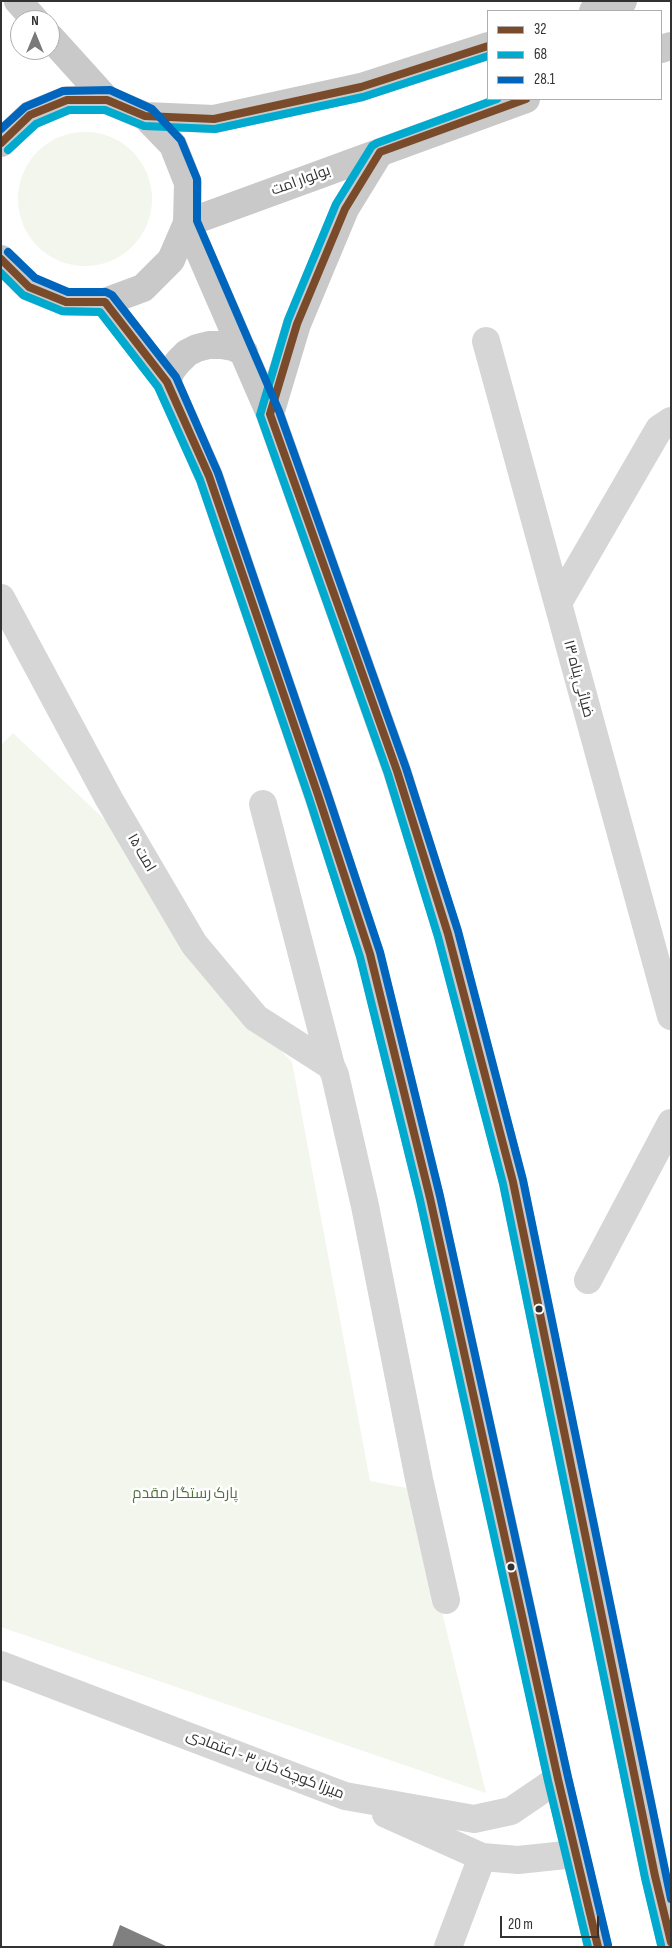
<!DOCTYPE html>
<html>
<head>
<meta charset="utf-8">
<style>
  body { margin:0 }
  #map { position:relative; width:672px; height:1948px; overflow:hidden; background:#fff; font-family:"Sofia Sans Condensed",sans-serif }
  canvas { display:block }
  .frame { position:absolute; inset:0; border:2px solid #323232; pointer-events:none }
  .legend { position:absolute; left:487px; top:10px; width:175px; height:90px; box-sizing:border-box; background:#fff; border:1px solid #adadad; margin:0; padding:6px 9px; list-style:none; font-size:15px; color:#323232 }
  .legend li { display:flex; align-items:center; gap:10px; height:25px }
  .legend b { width:25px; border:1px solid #adadad }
  .north { position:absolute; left:10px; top:10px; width:50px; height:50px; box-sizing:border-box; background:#fff; border:1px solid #adadad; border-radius:50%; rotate:0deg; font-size:14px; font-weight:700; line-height:20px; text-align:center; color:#323232 }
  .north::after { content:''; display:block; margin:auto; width:18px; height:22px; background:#7a7a7a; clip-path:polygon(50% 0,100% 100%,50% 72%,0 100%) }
  .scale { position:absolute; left:500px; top:1916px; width:99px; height:22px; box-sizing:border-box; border:2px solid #323232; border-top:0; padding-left:6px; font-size:15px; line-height:18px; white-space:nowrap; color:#323232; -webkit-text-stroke:4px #fff; paint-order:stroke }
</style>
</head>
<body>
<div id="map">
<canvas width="672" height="1948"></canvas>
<div class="frame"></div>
<ul class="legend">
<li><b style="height:6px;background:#7a4b2a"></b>32</li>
<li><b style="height:6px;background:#00a9ce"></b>68</li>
<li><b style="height:6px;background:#0065bd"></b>28.1</li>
</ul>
<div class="north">N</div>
<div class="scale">20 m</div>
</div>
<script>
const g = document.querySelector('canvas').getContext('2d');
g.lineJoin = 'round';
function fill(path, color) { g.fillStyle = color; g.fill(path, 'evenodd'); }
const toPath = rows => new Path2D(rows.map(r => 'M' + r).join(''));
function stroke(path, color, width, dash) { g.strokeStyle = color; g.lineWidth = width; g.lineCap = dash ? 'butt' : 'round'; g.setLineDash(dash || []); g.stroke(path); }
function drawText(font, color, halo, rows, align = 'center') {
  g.font = font + ' "Sofia Sans Condensed",Cairo,sans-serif'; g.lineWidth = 5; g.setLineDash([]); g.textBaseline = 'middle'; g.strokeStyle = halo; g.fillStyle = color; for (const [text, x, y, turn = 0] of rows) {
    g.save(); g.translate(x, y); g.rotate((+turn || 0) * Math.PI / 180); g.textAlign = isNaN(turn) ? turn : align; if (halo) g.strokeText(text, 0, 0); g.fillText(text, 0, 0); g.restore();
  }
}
fill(toPath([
  '18 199a67 67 0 1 1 134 0a67 67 0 1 1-134 0Z',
  [13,733,122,836,205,972,292,1062,370,1481,412,1489,486,1793,1,1627,1,745]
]), '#f2f6ed');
fill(toPath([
  [120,1925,168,1947,112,1947]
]), '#808080');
stroke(toPath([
  [486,341,671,1016],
  [1,598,109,799,194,944,256,1018,331,1066],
  [558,603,659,429,671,421],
  [263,804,331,1066,335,1075,365,1206,419,1479,446,1600],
  [588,1280,671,1123],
  [1,1665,345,1796,474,1819,511,1811,558,1779],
  [386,1814,482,1857,518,1860,575,1854],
  [448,1947,482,1857]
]), '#d6d6d6', 28);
stroke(toPath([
  [18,1,35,20],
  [593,11,623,1],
  [50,37,107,100],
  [661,49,671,46],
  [145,116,214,119,361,87,488,46],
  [1,143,30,115,67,100,107,100,145,116,173,145,188,183,187,223,171,260,143,288,105,302,66,302,29,287,1,259],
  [187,223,270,414,397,771,448,934,513,1182,655,1876,671,1943],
  [187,223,526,99],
  [105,302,167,382,209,476,318,795,370,954,430,1198,512,1567,558,1779,598,1947],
  [167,382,171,371,178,362,187,353,197,348,209,345,221,345,233,347,244,352],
  [270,414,297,324,345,209,380,152]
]), '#c9c9c9', 28);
stroke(toPath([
  [526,99,380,152,345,209,297,324,270,414,397,771,448,934,513,1182,655,1876,671,1942],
  [1,143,30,115,67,100,107,100,145,116,214,119,361,87,488,46],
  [1,259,29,287,66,302,105,302,167,382,209,476,318,795,370,954,430,1198,558,1779,598,1947]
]), '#7a4b2a', 8);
stroke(toPath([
  [497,99,377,143,372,146,336,204,288,320,260,415,388,774,438,937,503,1184,645,1878,661,1945],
  [8,150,36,124,69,110,105,110,144,126,215,129,363,97,488,56],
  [1,273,23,295,62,311,100,312,158,387,200,480,309,798,360,957,420,1200,548,1781,588,1947]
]), '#00a9ce', 8);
stroke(toPath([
  [1,129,25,107,63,91,110,90,152,109,181,140,197,179,197,221,279,411,406,768,458,931,523,1180,671,1899],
  [8,252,35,278,68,292,106,292,112,295,176,377,218,473,327,792,380,952,440,1196,568,1777,608,1945]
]), '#0065bd', 8);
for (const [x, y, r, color] of [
  [539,1309,4.5,"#323232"],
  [511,1567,4.5,"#323232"]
]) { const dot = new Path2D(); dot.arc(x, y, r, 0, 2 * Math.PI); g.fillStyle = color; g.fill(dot); stroke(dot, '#fff', 2); }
drawText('15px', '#323232', '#fff', [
  ["بولوار امت",301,181,-20],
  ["ضیائی پناه ۱۳",578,679,75],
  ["امت ۱۵",141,853,60],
  ["میرزا کوچک خان ۳ - اعتمادی",265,1765,21]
]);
drawText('15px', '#51733a', '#fff', [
  ["پارک رستگار مقدم",185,1494]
]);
</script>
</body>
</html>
